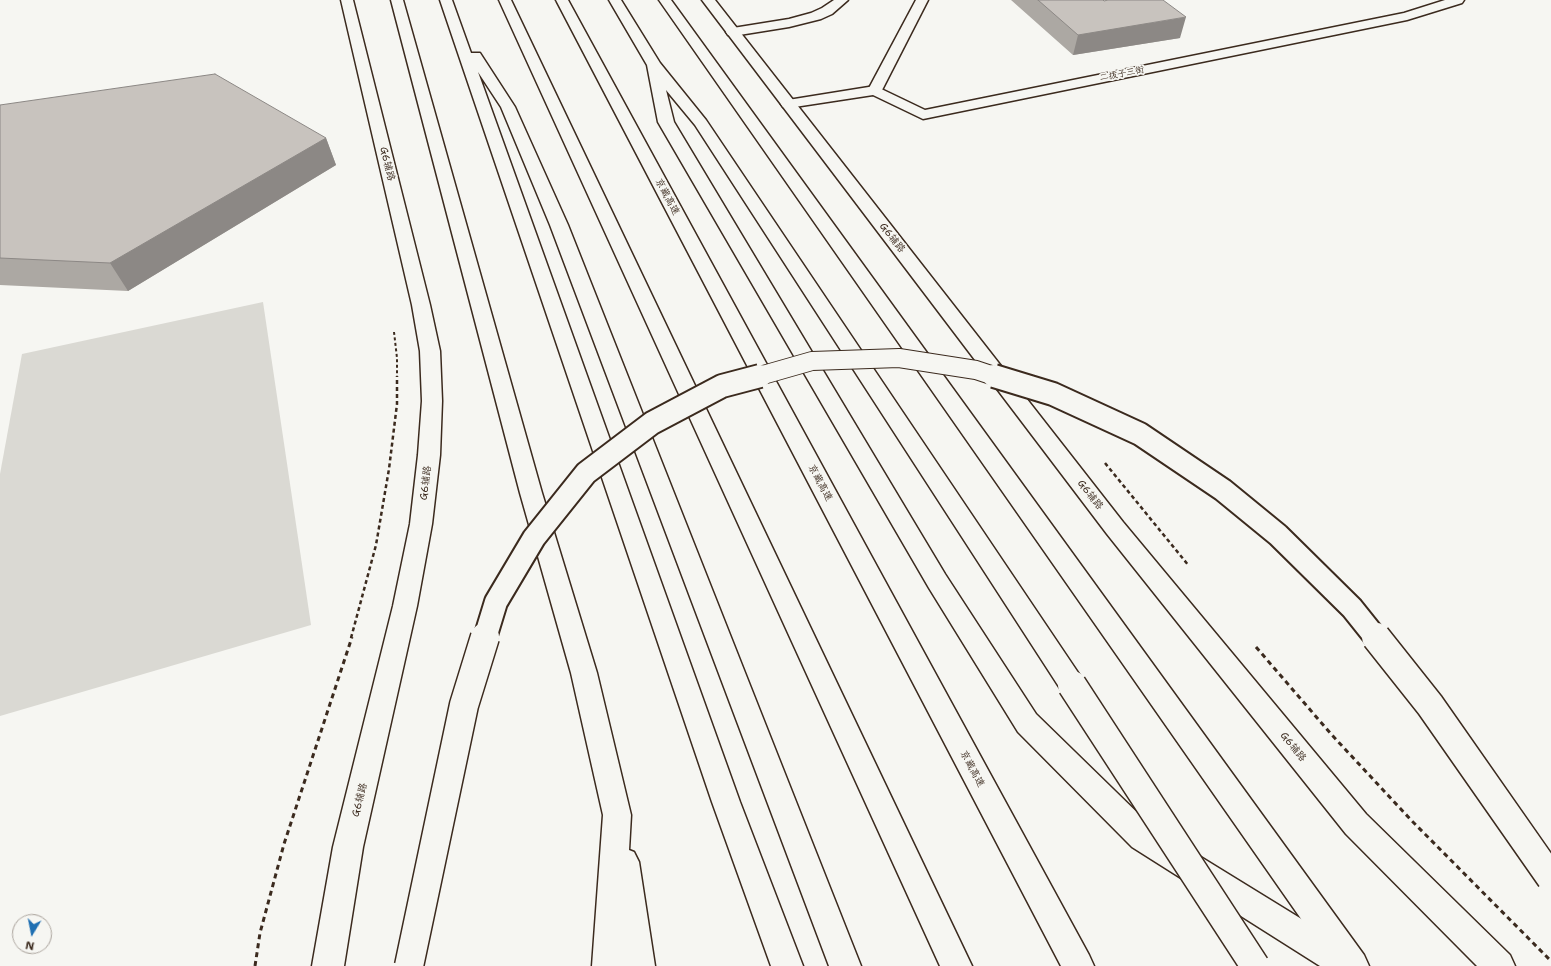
<!DOCTYPE html>
<html>
<head>
<meta charset="utf-8">
<style>
  body { margin:0 }
  #map { position:relative; width:1551px; height:966px; overflow:hidden; background:#f6f6f2; font-family:"Shantell Sans",sans-serif }
  canvas { display:block }
  .north { position:absolute; left:12px; top:914px; width:40px; height:40px; box-sizing:border-box; background:#f6f6f2; border:1px solid #aba49d; border-radius:50%; rotate:190deg; font-size:11px; font-weight:700; line-height:16px; text-align:center; color:#3b2a1e }
  .north::after { content:''; display:block; margin:auto; width:14px; height:18px; background:#1f6fb2; clip-path:polygon(50% 0,100% 100%,50% 72%,0 100%) }
</style>
</head>
<body>
<div id="map">
<canvas width="1551" height="966"></canvas>
<div class="north">N</div>
</div>
<script>
const g = document.querySelector('canvas').getContext('2d');
g.lineJoin = 'round';
function fill(path, color) { g.fillStyle = color; g.fill(path, 'evenodd'); }
const toPath = rows => new Path2D(rows.map(r => 'M' + r).join(''));
function stroke(path, color, width, dash) { g.strokeStyle = color; g.lineWidth = width; g.lineCap = dash ? 'butt' : 'round'; g.setLineDash(dash || []); g.stroke(path); }
function drawText(font, color, halo, rows, align = 'center') {
  g.font = font + ' "Shantell Sans","LXGW WenKai TC",sans-serif'; g.lineWidth = 3.5; g.setLineDash([]); g.textBaseline = 'middle'; g.strokeStyle = halo; g.fillStyle = color; for (const [text, x, y, turn = 0] of rows) {
    g.save(); g.translate(x, y); g.rotate((+turn || 0) * Math.PI / 180); g.textAlign = isNaN(turn) ? turn : align; if (halo) g.strokeText(text, 0, 0); g.fillText(text, 0, 0); g.restore();
  }
}
fill(toPath([
  [263,302,311,625,0,716,0,474,22,354]
]), '#dad9d3');
const street = toPath([
  [916,0,928,0,882,90,880,93,875,94,870,93,868,90,916,0]
]);
const secondary = toPath([
  [834,0,848,0,832,14,821,19,789,27,733,36,728,35,726,32,728,29,733,28,789,19,811,13,822,8,834,0],
  [1445,0,1464,0,1462,3,1407,20,923,119,873,95,788,108,783,107,781,104,783,101,788,100,875,86,925,110,1404,13,1445,0]
]);
const primary = toPath([
  [341,0,353,0,430,305,440,351,442,401,440,455,432,524,417,606,363,847,344,966,312,966,333,847,393,606,410,524,418,455,422,401,420,351,412,305,341,0],
  [440,0,452,0,471,53,480,53,515,107,568,225,861,966,829,966,550,225,501,107,478,72,740,802,803,966,771,966,712,802,440,0],
  [609,0,621,0,660,63,706,120,1081,677,1085,685,1081,693,1072,696,1063,693,695,125,666,90,674,122,945,574,1036,714,1152,827,1360,955,1365,966,1320,966,1132,847,1018,732,929,588,658,122,647,65,609,0],
  [702,0,715,0,1123,522,1366,814,1510,955,1515,966,1477,966,1346,834,1107,534,702,0]
]);
const highway = toPath([
  [391,0,403,0,542,493,597,673,631,815,629,850,634,852,639,862,655,966,592,966,603,815,571,673,520,493,391,0],
  [499,0,511,0,972,966,940,966,499,0],
  [556,0,568,0,1089,955,1094,966,1061,966,556,0],
  [659,0,671,0,1364,955,1369,966,1334,966,659,0]
]);
stroke(street, '#3b2a1e', 3);
stroke(secondary, '#3b2a1e', 3);
stroke(primary, '#3b2a1e', 3);
stroke(highway, '#3b2a1e', 3);
stroke(toPath([
  [394,332,397,358,397,377]
]), '#3b2a1e', 2, [3, 2.5]);
stroke(toPath([
  [1105,463,1189,566],
  [351,638,376,545,389,469,397,404,397,376]
]), '#3b2a1e', 2.5, [4, 3]);
stroke(toPath([
  [1256,647,1331,734,1411,820,1551,961],
  [255,966,260,933,284,844,352,637]
]), '#3b2a1e', 3, [5, 4]);
fill(street, '#f6f6f2');
fill(secondary, '#f6f6f2');
fill(primary, '#f6f6f2');
fill(highway, '#f6f6f2');
const primaryBridge = toPath([
  [1072,685,1255,966]
]);
const highwayBridgeFar2 = toPath([
  [756,377,812,361,899,358,976,370,997,377]
]);
const highwayBridgeFar1 = toPath([
  [994,376,1053,394,1140,434,1223,490,1278,535,1352,608,1376,638],
  [485,638,496,602,534,538,586,473,652,423,722,386,760,376]
]);
const highwayBridge = toPath([
  [1376,637,1430,705,1551,878],
  [409,966,464,705,485,637]
]);
stroke(primaryBridge, '#3b2a1e', 31, []);
stroke(highwayBridgeFar2, '#3b2a1e', 20, []);
stroke(highwayBridgeFar1, '#3b2a1e', 26, []);
stroke(highwayBridge, '#3b2a1e', 31, []);
stroke(primaryBridge, '#f6f6f2', 28);
stroke(highwayBridgeFar2, '#f6f6f2', 18);
stroke(highwayBridgeFar1, '#f6f6f2', 22);
stroke(highwayBridge, '#f6f6f2', 28);
fill(toPath([
  [1011,0,1103,0,1180,38,1073,55],
  [0,105,326,138,336,165,128,291,0,285]
]), '#aca8a3');
fill(toPath([
  [1186,17,1180,38,1073,55,1078,35],
  [326,138,336,165,128,291,110,263]
]), '#8c8885');
const building = toPath([
  [1038,0,1103,0,1104,1,1108,0,1163,0,1186,17,1078,35,1038,0],
  [215,74,326,138,110,263,0,258,0,105,215,74]
]);
fill(building, '#c8c3be');
stroke(building, '#8c8885', 1);
drawText('9px', '#3b2a1e', '#f6f6f2', [
  ["二拨子三街",1122,74,-11]
]);
drawText('10px', '#3b2a1e', '#f6f6f2', [
  ["G6辅路",387,164,76],
  ["京藏高速",667,197,62],
  ["G6辅路",892,238,52],
  ["G6辅路",426,483,-83],
  ["京藏高速",820,483,62],
  ["G6辅路",1090,495,52],
  ["G6辅路",1293,747,51],
  ["京藏高速",972,769,62],
  ["G6辅路",360,800,-76]
]);
</script>
</body>
</html>
